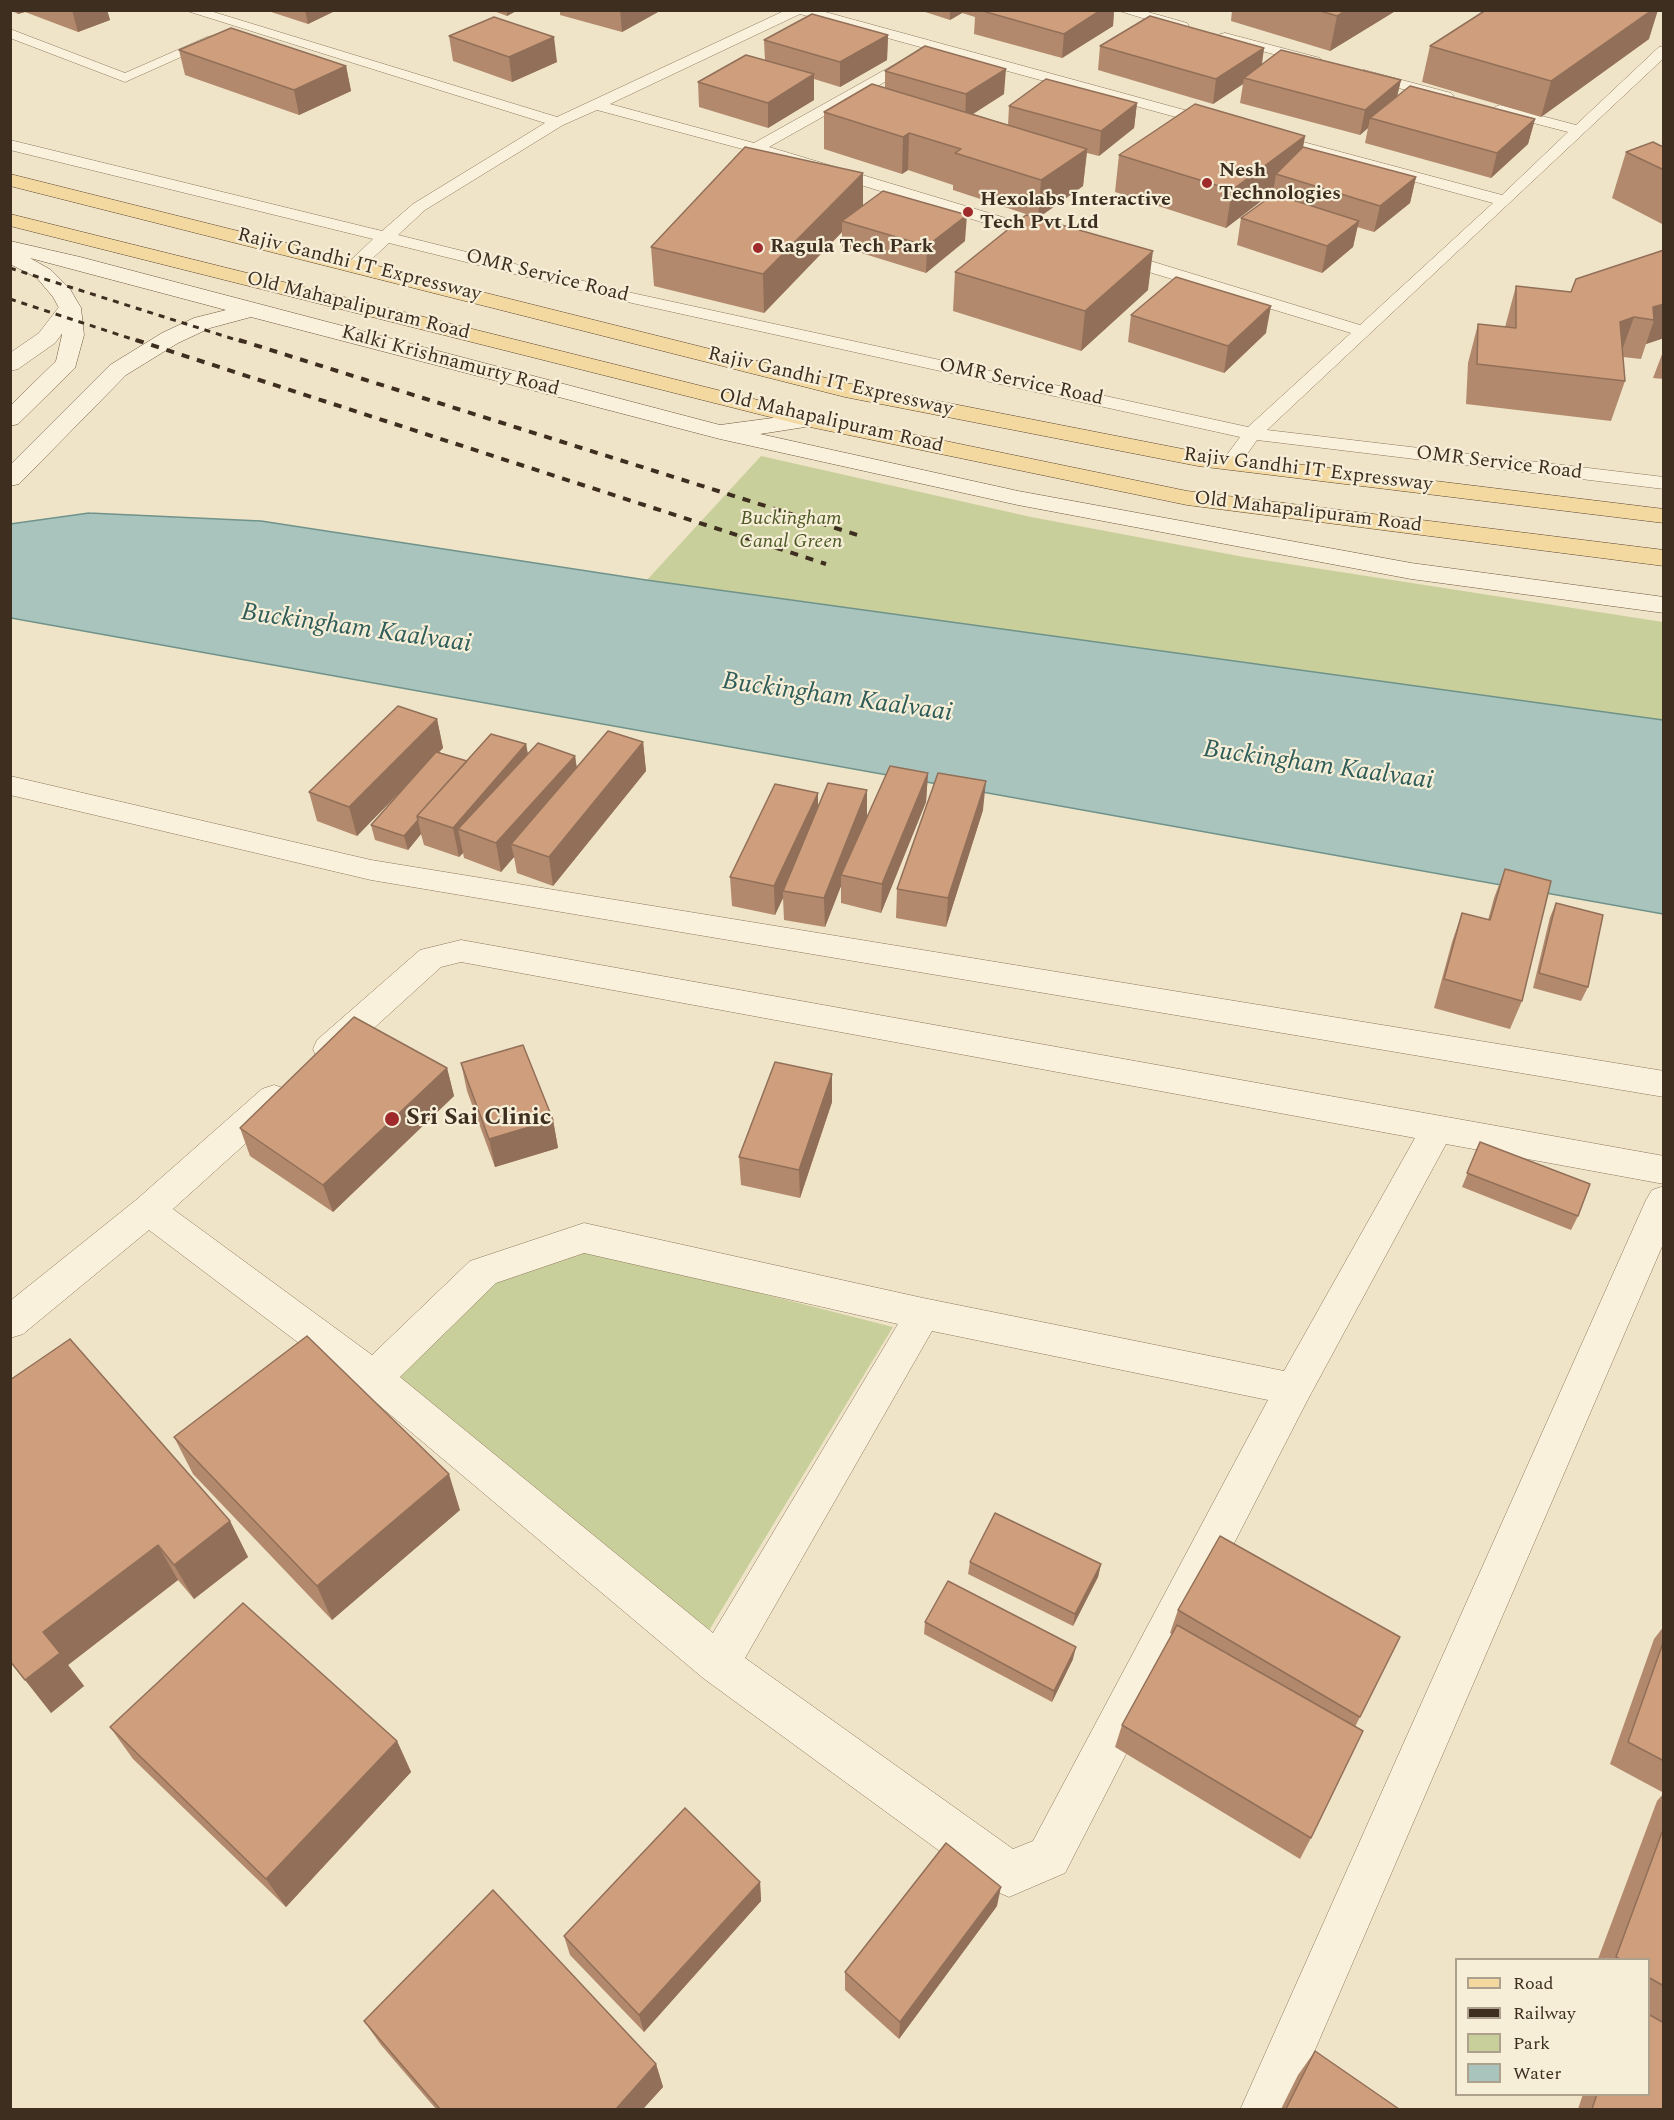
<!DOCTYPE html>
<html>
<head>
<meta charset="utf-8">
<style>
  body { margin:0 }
  #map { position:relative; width:1674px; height:2120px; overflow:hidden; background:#f0e4c8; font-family:Spectral,serif }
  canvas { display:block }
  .frame { position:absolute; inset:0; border:12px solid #3d2e20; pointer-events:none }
  .legend { position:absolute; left:1455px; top:1958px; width:195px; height:138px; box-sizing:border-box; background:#f7eed8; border:2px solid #ada18e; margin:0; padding:8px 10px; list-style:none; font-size:18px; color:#3d2e20 }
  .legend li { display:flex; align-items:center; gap:12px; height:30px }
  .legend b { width:30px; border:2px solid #ada18e }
</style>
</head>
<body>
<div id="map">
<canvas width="1674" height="2120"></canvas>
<div class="frame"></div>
<ul class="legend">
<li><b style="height:8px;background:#f3d9a0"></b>Road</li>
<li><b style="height:8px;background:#3d2e20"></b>Railway</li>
<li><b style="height:16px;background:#c9cf9b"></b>Park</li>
<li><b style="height:16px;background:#a9c4bc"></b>Water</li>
</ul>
</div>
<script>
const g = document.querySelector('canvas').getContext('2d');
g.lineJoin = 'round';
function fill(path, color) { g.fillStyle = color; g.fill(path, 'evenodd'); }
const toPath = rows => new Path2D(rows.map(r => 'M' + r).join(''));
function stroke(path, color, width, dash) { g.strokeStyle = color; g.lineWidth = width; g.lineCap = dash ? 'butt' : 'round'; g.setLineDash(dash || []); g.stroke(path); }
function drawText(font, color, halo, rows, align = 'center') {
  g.font = font + ' Spectral,serif'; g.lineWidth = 4.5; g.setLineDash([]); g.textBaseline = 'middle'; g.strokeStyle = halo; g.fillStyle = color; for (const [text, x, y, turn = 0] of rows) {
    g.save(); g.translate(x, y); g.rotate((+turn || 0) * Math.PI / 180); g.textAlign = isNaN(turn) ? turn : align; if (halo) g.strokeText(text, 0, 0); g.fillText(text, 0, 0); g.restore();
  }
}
fill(toPath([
  [761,456,1031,517,1244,557,1663,622,1663,720,647,580],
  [586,1249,893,1327,702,1642,378,1376,489,1276]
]), '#c9cf9b');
const water = toPath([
  [89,513,261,521,646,580,1663,720,1663,914,11,618,10,524,89,513]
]);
fill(water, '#a9c4bc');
stroke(water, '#6f938a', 1.5);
const lane = toPath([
  [184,10,207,10,557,117,786,10,818,10,1221,120,1224,123,1221,126,1216,128,938,52,769,147,1052,232,1054,236,1052,240,1040,240,750,151,597,110,563,125,425,210,398,235,632,293,1248,427,1351,333,1109,260,1106,256,1109,252,1121,252,1360,325,1493,203,1261,140,1259,137,1261,134,1273,134,1502,195,1568,132,1495,113,1492,110,1495,107,1500,105,1576,125,1659,47,1664,46,1664,58,1267,430,1664,477,1664,489,1257,440,1238,467,1231,469,1221,463,1240,437,632,303,389,243,361,269,355,270,346,265,373,239,10,150,10,140,382,231,413,204,545,123,184,10],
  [800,14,924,48,754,143,610,104,800,14],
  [1116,10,1141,10,1187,23,1189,26,1182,30,1116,10],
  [10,29,125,73,207,37,212,36,219,40,125,82,10,38,10,29],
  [1225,33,1320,58,1322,61,1315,65,1220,40,1220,34,1225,33],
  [1364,70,1451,93,1454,96,1446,101,1359,77,1357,74,1364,70]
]);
const street = toPath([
  [70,302,78,303,81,308,55,343,18,369,10,371,10,353,39,333,62,303,70,302],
  [10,776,371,860,1664,1071,1664,1097,371,880,10,795,10,776],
  [461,940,1664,1156,1664,1184,1446,1144,1307,1401,1065,1873,1009,1897,993,1890,703,1678,361,1390,149,1230,23,1334,10,1338,10,1301,136,1200,262,1089,274,1085,286,1089,291,1098,286,1107,173,1209,372,1355,470,1261,584,1223,923,1298,1284,1371,1415,1138,461,962,441,967,341,1058,329,1061,317,1058,313,1049,317,1040,420,950,461,940],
  [584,1253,898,1324,713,1633,400,1377,496,1283,584,1253],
  [932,1331,1268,1400,1033,1841,1013,1849,745,1658,932,1331],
  [1664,1186,1664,1242,1289,2110,1240,2110,1646,1200,1652,1190,1664,1186]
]);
const secondary = toPath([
  [10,241,80,257,720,425,810,413,818,415,822,420,818,425,760,434,1018,491,1411,563,1664,597,1664,613,1411,579,1018,505,720,439,251,317,210,328,178,343,126,375,19,484,10,486,10,465,110,365,162,333,194,318,226,310,30,258,51,270,70,289,81,308,84,335,75,368,18,424,10,426,10,406,56,361,62,335,59,308,53,297,37,278,10,264,10,241]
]);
const primary = toPath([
  [10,174,846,383,1198,452,1664,509,1664,523,1198,466,845,397,10,186,10,174],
  [10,214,810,413,1187,491,1664,550,1664,566,1187,505,810,427,10,226,10,214]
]);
stroke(lane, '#8d765c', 1);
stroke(street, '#8d765c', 1);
stroke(secondary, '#6f573f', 1);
stroke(primary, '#5b4430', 1);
fill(lane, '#faf1dc');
fill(street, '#faf1dc');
fill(secondary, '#faf1dc');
fill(primary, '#f3d9a0');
stroke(toPath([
  [10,268,243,342],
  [10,299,141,342]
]), '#3d2e20', 3, [6, 6]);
stroke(toPath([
  [136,340,826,564],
  [239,340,864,537]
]), '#3d2e20', 4, [8, 8]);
fill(toPath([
  [10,10,107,10,110,20,78,32,25,12,18,14],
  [265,10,337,10,308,24],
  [491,10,518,10,507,16],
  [560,10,658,10,658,12,622,32,560,15],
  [919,10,1114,10,1113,26,1062,58,974,34,975,17,962,13,950,20],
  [1232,10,1397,10,1330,51,1231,21],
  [888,35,887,60,840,87,814,79,814,100,768,128,699,107,698,82,765,61,764,40],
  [449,36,557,62,512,82,453,61],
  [1649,39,1541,117,1422,82,1430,46],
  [1100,46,1264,48,1262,65,1401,80,1397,96,1535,119,1528,144,1491,178,1365,143,1368,128,1360,135,1240,103,1243,84,1213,104,1098,70],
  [179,50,346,66,351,91,299,115,185,75],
  [885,71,1004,94,973,114,1008,125,1009,106,1137,103,1134,128,1099,156,1087,153,1083,186,1038,218,953,190,953,185,908,170,902,174,824,149,824,112,885,87],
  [1305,136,1303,147,1416,177,1410,203,1374,232,1357,227,1353,247,1322,273,1237,245,1241,218,1273,195,1273,192,1226,228,1115,192,1119,155],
  [1661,146,1664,146,1664,225,1612,198,1626,152],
  [863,205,965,241,926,273,842,247,842,232,764,313,654,286,651,247],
  [1664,250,1664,338,1646,344,1641,359,1623,357,1625,381,1611,421,1466,404,1468,363,1478,324,1505,327,1516,286,1571,292],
  [955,272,1148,290,1081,351,953,311],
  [1131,315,1266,333,1224,373,1128,342],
  [1664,349,1664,379,1653,378],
  [437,719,443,748,439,752,467,761,526,744,528,754,575,756,577,768,643,742,646,771,553,886,517,873,514,857,501,872,464,858,463,853,459,857,424,845,421,834,408,850,375,840,371,825,404,787,357,836,317,821,309,792],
  [928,773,926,802,881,913,841,903,841,886,825,927,784,920,783,898,775,915,732,906,730,877,818,793,818,806,867,817],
  [983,810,946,927,896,918,897,889],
  [1505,869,1522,1001,1510,1029,1434,1008,1452,942,1462,913,1488,920,1494,898],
  [1556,903,1588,987,1581,1001,1533,988,1550,917],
  [461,1063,553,1120,558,1148,495,1167,467,1091],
  [447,1068,454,1096,333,1212,250,1156,240,1128],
  [832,1074,832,1102,800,1198,741,1185,739,1157],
  [1480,1142,1578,1216,1571,1230,1462,1187],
  [10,1380,230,1521,248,1557,194,1599,178,1580,68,1665,84,1686,51,1713],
  [174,1437,460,1510,332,1620,193,1474],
  [970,1562,1101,1564,1098,1577,1073,1626,968,1574],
  [1178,1610,1400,1637,1355,1727,1311,1838,1300,1859,1115,1747,1122,1725,1172,1634,1170,1633],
  [925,1622,1073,1659,1052,1702,924,1634],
  [1664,1626,1664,1793,1610,1764,1654,1639],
  [110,1727,397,1741,411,1772,286,1907,133,1759],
  [1664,1793,1664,2109,1578,2109,1583,2094,1648,2094,1648,1959,1598,1959,1657,1801],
  [760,1882,761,1901,644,2032,570,1955,564,1936],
  [997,1906,899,2039,845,1990,845,1972],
  [364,2021,656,2064,663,2087,643,2109,436,2109,381,2045],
  [1315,2051,1399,2109,1281,2109,1298,2075]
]), '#b2896c');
fill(toPath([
  [17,10,25,10,25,12,18,14],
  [72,10,107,10,110,20,78,32],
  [305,10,337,10,308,24],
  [507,10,518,10,507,16],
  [620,10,658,10,658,12,622,32],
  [950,10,963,10,962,13,950,20],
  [1101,10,1114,10,1113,26,1062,58,1064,34],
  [1346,10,1397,10,1330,51,1337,16],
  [1652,10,1658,10,1649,39,1541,117,1551,81],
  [888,35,887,60,840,87,840,62],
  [554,37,557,62,512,82,509,57],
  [1264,48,1260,73,1244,78,1243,84,1213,104,1216,79],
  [346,66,351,91,299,115,294,90],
  [1006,69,1004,94,965,119,966,94],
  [814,74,814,100,768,128,768,103],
  [1401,80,1395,105,1370,118,1368,128,1360,135,1365,110],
  [1137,103,1134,128,1099,156,1101,131],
  [1535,119,1528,144,1491,178,1497,153],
  [909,133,908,170,902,174,903,137],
  [1305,136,1298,173,1276,174,1273,192,1226,228,1232,190],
  [1087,149,1083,186,1038,218,1041,180],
  [863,173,863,210,842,221,842,232,764,313,763,274],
  [1416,177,1410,203,1374,232,1380,206],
  [967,215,965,241,926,273,927,246],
  [1359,221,1353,247,1322,273,1327,246],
  [1153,251,1148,290,1081,351,1085,311],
  [1664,304,1664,338,1646,344,1654,320,1653,307],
  [1271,306,1266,333,1224,373,1228,346],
  [1634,317,1620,356,1620,322],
  [437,719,443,748,357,836,349,807],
  [643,742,646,771,553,886,549,857],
  [526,744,531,773,458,829,463,853,459,857,453,828],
  [575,756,579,785,511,844,514,857,501,872,496,843],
  [928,773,926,802,881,913,882,884],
  [986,781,983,810,946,927,948,898],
  [867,790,867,819,841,875,841,886,825,927,824,898],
  [818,793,818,822,783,891,783,898,775,915,774,886],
  [418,820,421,834,408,850,404,836],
  [447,1068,454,1096,333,1212,323,1185],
  [832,1074,832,1102,800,1198,799,1170],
  [553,1120,558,1148,495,1167,489,1139],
  [449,1474,460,1510,332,1620,317,1586],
  [230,1521,248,1557,194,1599,174,1565],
  [158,1545,178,1580,68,1665,84,1686,51,1713,25,1680,43,1632],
  [1101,1564,1098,1577,1073,1626,1075,1614],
  [1076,1647,1073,1659,1052,1702,1054,1691],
  [397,1741,411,1772,286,1907,266,1879],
  [760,1882,761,1901,644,2032,639,2015],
  [1001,1887,997,1906,899,2039,900,2022],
  [656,2064,663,2087,643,2109,616,2109]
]), '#916f58');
const building = toPath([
  [979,10,1101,10,1064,34,979,10],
  [1317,10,1346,10,1337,16,1317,10],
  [1486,10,1652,10,1551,81,1430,46,1486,10],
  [812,14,888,35,840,62,764,40,812,14],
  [1150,16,1264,48,1216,79,1100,46,1150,16],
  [494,17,554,37,509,57,449,36,494,17],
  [231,28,346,66,294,90,179,50,231,28],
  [925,46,1006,69,966,94,885,71,925,46],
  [1281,50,1401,80,1365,110,1244,78,1281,50],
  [746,55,814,74,768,103,698,82,746,55],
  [1046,79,1137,103,1101,131,1009,106,1046,79],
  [872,84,1087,149,1041,180,955,153,961,149,909,133,903,137,824,112,872,84],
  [1410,86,1535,119,1497,153,1370,118,1410,86],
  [1195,104,1305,136,1232,190,1119,155,1195,104],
  [1653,142,1661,146,1664,146,1664,170,1626,152,1653,142],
  [745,147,863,173,763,274,651,247,745,147],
  [1303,147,1416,177,1380,206,1276,174,1303,147],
  [883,191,967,215,927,246,842,221,883,191],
  [1274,194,1359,221,1327,246,1241,218,1274,194],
  [1026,215,1153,251,1085,311,955,272,1026,215],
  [1664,250,1664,304,1653,307,1654,320,1634,317,1620,322,1625,381,1477,364,1478,324,1516,328,1516,286,1571,292,1576,279,1664,250],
  [1176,277,1271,306,1228,346,1131,315,1176,277],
  [398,706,437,719,349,807,309,792,398,706],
  [608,731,643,742,549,857,511,844,608,731],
  [491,734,526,744,453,828,417,816,491,734],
  [538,743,575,756,496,843,458,829,538,743],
  [436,752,467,761,417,816,418,820,404,836,371,825,436,752],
  [890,766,928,773,882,884,841,875,890,766],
  [938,773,986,781,948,898,897,889,938,773],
  [828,783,867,790,824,898,783,891,828,783],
  [775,784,818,793,774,886,730,877,775,784],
  [1505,869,1551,881,1522,1001,1444,979,1462,913,1490,920,1505,869],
  [1556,903,1603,915,1588,987,1539,973,1556,903],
  [354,1017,447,1068,323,1185,240,1128,354,1017],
  [523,1045,553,1120,489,1139,461,1063,523,1045],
  [775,1062,832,1074,799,1170,739,1157,775,1062],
  [1480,1142,1590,1184,1578,1216,1467,1173,1480,1142],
  [307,1336,449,1474,317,1586,174,1437,307,1336],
  [70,1339,230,1521,174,1565,158,1545,43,1632,60,1653,25,1680,10,1661,10,1380,70,1339],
  [995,1513,1101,1564,1075,1614,970,1562,995,1513],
  [1220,1536,1400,1637,1360,1717,1178,1610,1220,1536],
  [948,1581,1076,1647,1054,1691,925,1622,948,1581],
  [243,1603,397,1741,266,1879,110,1727,243,1603],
  [1177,1625,1363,1731,1311,1838,1122,1725,1177,1625],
  [1664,1640,1664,1761,1628,1742,1664,1640],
  [685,1808,760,1882,639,2015,564,1936,685,1808],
  [1664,1827,1664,1986,1648,1977,1648,1959,1620,1959,1616,1957,1664,1827],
  [946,1843,1001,1887,900,2022,845,1972,946,1843],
  [493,1890,656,2064,616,2109,440,2109,364,2021,493,1890],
  [1648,2014,1664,2023,1664,2109,1592,2109,1597,2094,1648,2094,1648,2014],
  [1315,2051,1399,2109,1286,2109,1315,2051]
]);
fill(building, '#cf9f7d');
stroke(building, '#916f58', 1.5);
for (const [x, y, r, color] of [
  [1207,183,6,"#9e2a2b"],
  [968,212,6,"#9e2a2b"],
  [758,248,6,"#9e2a2b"],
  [392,1119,8,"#9e2a2b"]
]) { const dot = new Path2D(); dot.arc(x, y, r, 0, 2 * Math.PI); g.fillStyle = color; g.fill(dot); stroke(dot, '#f7eed8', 2); }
drawText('bold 20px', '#3d2e20', '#f7eed8', [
  ["Nesh",1219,172],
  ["Technologies",1219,195],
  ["Hexolabs Interactive",980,201],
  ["Tech Pvt Ltd",980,224],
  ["Ragula Tech Park",770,248]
], 'left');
drawText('20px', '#3d2e20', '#f7eed8', [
  ["Rajiv Gandhi IT Expressway",359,266,14],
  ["OMR Service Road",547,277,14],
  ["Old Mahapalipuram Road",358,307,14],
  ["Kalki Krishnamurty Road",450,362,15],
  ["Rajiv Gandhi IT Expressway",830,383,13],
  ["OMR Service Road",1021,383,12],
  ["Old Mahapalipuram Road",831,422,13],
  ["OMR Service Road",1499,464,7],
  ["Rajiv Gandhi IT Expressway",1308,471,7],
  ["Old Mahapalipuram Road",1308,513,7]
]);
drawText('italic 20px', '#4d5a26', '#f7eed8', [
  ["Buckingham",791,520],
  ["Canal Green",791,543]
]);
drawText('bold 24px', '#3d2e20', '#f7eed8', [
  ["Sri Sai Clinic",406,1119]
], 'left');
drawText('italic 26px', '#2f5d5a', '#f7eed8', [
  ["Buckingham Kaalvaai",356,630,8],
  ["Buckingham Kaalvaai",837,699,8],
  ["Buckingham Kaalvaai",1318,767,8]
]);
</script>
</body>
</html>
